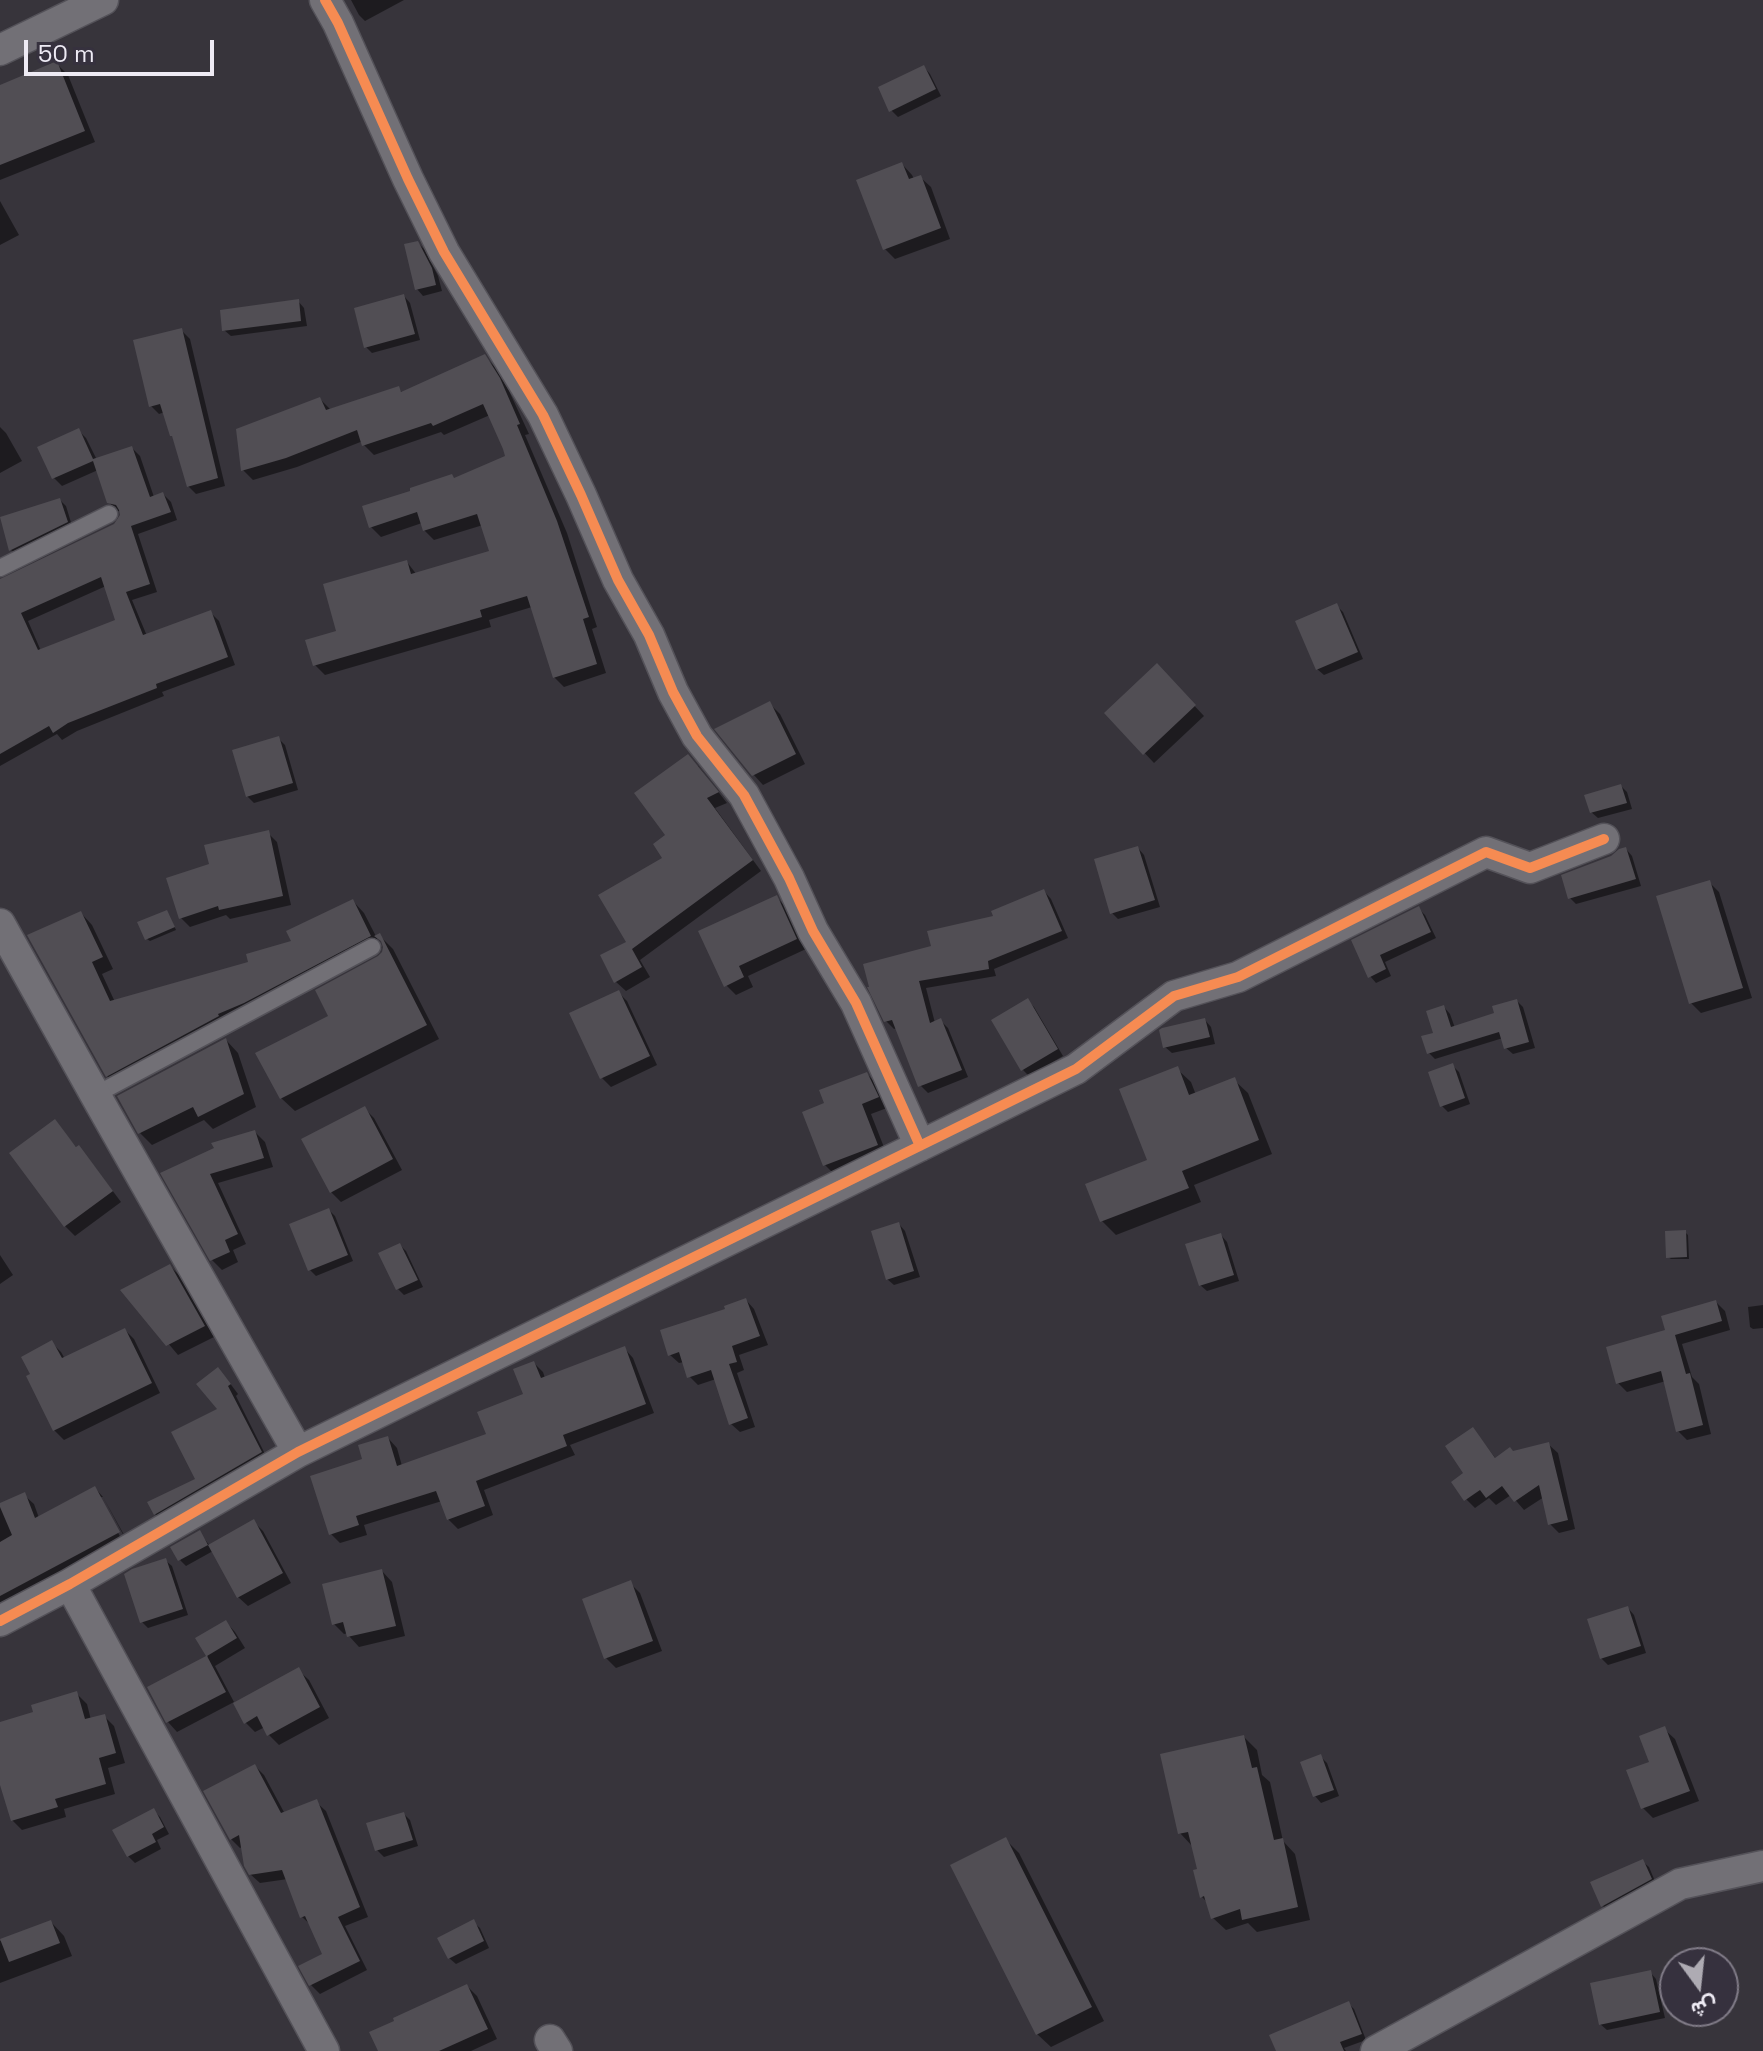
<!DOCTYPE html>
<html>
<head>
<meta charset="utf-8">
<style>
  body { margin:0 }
  #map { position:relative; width:1763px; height:2051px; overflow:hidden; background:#37343b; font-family:"Space Grotesk",Vazirmatn,sans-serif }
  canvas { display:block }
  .north { position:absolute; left:1659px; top:1947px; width:80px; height:80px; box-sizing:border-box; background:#36313e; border:2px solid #807b87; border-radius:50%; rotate:165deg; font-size:22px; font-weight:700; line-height:32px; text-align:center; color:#eeebf4 }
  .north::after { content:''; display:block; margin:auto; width:28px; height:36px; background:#aeabb3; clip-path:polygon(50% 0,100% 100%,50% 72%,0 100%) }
  .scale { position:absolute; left:24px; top:40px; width:190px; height:36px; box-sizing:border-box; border:4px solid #eeebf4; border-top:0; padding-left:10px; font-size:24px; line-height:28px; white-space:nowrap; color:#eeebf4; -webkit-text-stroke:6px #36313e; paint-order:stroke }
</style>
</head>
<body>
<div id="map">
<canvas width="1763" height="2051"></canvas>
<div class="north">ش</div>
<div class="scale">50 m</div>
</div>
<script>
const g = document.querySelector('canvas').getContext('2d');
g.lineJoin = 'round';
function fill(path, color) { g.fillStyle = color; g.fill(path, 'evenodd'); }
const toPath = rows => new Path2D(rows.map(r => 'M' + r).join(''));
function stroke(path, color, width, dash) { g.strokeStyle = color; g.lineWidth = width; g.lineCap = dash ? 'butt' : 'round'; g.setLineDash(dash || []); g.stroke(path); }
fill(toPath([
  [351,0,404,0,365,21,359,15],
  [57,64,68,75,95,142,0,180,0,87],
  [924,67,930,74,941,96,898,117,891,110],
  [902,164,912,175,914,179,920,177,931,187,950,239,895,259,885,249],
  [0,201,19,235,0,245],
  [418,243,424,249,438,276,442,291,423,296,417,289],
  [404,296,410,303,420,340,372,353,366,347],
  [298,301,304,308,307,326,231,336,224,330],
  [182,331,190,339,225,486,196,494,188,486,165,412,159,414,151,406],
  [484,356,494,366,509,391,529,434,525,435,567,533,597,627,592,629,606,673,564,687,554,677,532,607,489,620,491,627,325,675,315,665,338,632,407,562,417,575,491,552,483,525,434,540,424,530,422,523,381,537,371,527,455,480,508,457,490,415,444,435,441,432,374,455,364,445,363,441,297,467,253,480,243,470,320,399,330,409,398,389,403,393],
  [0,427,6,433,22,461,0,473],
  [78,430,86,438,97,460,132,448,140,456,154,497,163,494,171,502,177,520,138,534,157,592,132,600,147,636,211,613,219,621,235,665,162,692,164,696,77,731,62,740,57,734,0,766,0,580,115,526,120,520,121,511,117,511,109,502,98,470,62,486,54,478],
  [106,586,118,621,41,651,28,621],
  [60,500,66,506,73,529,18,556,11,550,2,518],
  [1336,605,1343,612,1363,659,1324,675,1317,669],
  [1157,666,1204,716,1154,763,1107,713],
  [769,703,780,714,805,764,763,785,753,774],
  [278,738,285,745,298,790,254,803,247,796],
  [698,766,727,803,715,808,761,871,640,960,650,977,626,991,616,982,628,943,665,858,668,836],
  [1621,786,1627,792,1632,809,1598,818,1591,812],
  [268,833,277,842,291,905,230,919,226,915,190,927,181,918,211,866],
  [1138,848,1144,855,1160,907,1118,919,1112,913],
  [1626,849,1632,856,1641,886,1576,904,1570,898,1612,858],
  [1709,882,1719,892,1752,998,1701,1013,1691,1003],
  [1044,891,1051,899,1068,938,994,969,996,976,926,988,935,1023,941,1021,948,1028,968,1077,928,1093,920,1085,897,1028,894,1029,886,1021,933,948],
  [776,897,786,907,806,949,748,976,753,987,736,995,726,985],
  [353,901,364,913,382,948,119,1087,107,1076,81,913,92,925,113,969,102,974,115,1002,250,964,294,943],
  [1418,908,1425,915,1436,938,1385,962,1391,976,1376,983,1370,976,1354,941],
  [169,915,176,930,150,941,147,939],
  [380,936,393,949,439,1039,295,1111,281,1098,331,1017,388,955],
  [618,992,627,1001,657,1065,611,1087,602,1078],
  [1028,1001,1034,1007,1063,1056,1029,1076,1023,1070],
  [1517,1001,1523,1007,1535,1048,1513,1054,1506,1048,1503,1038,1435,1059,1429,1053,1444,1007,1450,1014,1455,1028,1496,1014],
  [1205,1020,1211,1027,1215,1044,1172,1053,1165,1047],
  [226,1040,238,1053,256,1107,213,1129,204,1120,152,1145,140,1133],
  [1453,1066,1459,1072,1470,1104,1448,1112,1442,1106],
  [1177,1069,1191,1082,1196,1095,1234,1080,1248,1093,1272,1154,1194,1185,1201,1202,1116,1235,1102,1221,1150,1161],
  [867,1074,877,1084,887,1108,871,1114,887,1155,835,1175,825,1165,804,1113,826,1104],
  [364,1108,374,1118,402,1170,341,1202,331,1192],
  [55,1122,77,1148,78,1148,88,1158,121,1202,75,1236,65,1226],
  [255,1132,265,1142,273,1167,218,1183,246,1244,233,1250,238,1262,222,1270,212,1260,163,1174],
  [329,1210,335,1216,353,1261,316,1276,310,1270],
  [899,1224,905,1231,920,1277,894,1285,887,1279],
  [1685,1232,1688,1235,1689,1259,1671,1259,1668,1257],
  [1221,1235,1227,1242,1239,1281,1207,1291,1200,1285],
  [400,1245,406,1251,423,1287,404,1295,398,1289],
  [0,1255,13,1275,0,1284],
  [170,1266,180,1276,214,1337,178,1355,123,1290],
  [746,1300,754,1309,768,1345,739,1355,744,1370,737,1373,755,1427,740,1432,731,1424,716,1379,698,1385,689,1376,684,1362,679,1363,670,1355,728,1310],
  [1716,1302,1725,1311,1730,1330,1682,1344,1692,1377,1699,1384,1711,1434,1687,1440,1678,1431,1666,1381,1627,1392,1618,1383,1668,1331],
  [1763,1305,1763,1328,1753,1329,1750,1327,1748,1307],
  [125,1330,134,1339,160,1393,64,1440,54,1430,52,1343,61,1352,65,1359],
  [624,1348,633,1358,654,1413,570,1445,575,1455,484,1490,493,1515,458,1529,448,1519,442,1501,364,1525,367,1535,340,1543,331,1534,365,1460,388,1438,397,1448,402,1466,488,1435,526,1395,534,1363,543,1372,545,1378],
  [226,1378,238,1394,236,1396,269,1462,164,1522,155,1514,197,1480,220,1409],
  [1473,1430,1481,1439,1496,1459,1548,1444,1558,1453,1575,1529,1559,1533,1550,1524,1544,1497,1524,1510,1511,1495,1496,1505,1489,1498,1475,1508,1466,1499,1466,1473],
  [95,1488,103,1497,99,1497,123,1542,126,1540,103,1497,128,1542,0,1610,0,1505,24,1495,34,1504,39,1518],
  [254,1522,263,1531,291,1583,248,1606,238,1597,213,1551,186,1566,180,1560,199,1532,210,1546],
  [165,1560,172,1566,188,1615,148,1628,142,1622],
  [382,1571,392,1582,405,1636,359,1647,349,1636,348,1633,344,1634,334,1624],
  [630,1583,640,1593,662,1651,616,1668,606,1658],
  [1628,1608,1634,1615,1646,1653,1608,1665,1601,1658],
  [226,1622,235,1632,245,1648,215,1666,234,1702,177,1732,168,1722,149,1688,208,1657,197,1639],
  [298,1670,309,1680,329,1718,279,1745,269,1735,265,1727,255,1732,245,1722],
  [77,1694,87,1704,91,1720,104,1716,114,1726,125,1763,108,1768,115,1794,64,1809,66,1817,22,1830,12,1820,0,1778,0,1724,35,1714],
  [1664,1729,1675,1739,1699,1801,1653,1818,1643,1808,1629,1771,1651,1763],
  [1244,1737,1257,1750,1262,1775,1270,1782,1283,1841,1295,1854,1310,1920,1257,1932,1248,1923,1226,1930,1213,1918,1208,1903,1201,1896,1199,1871,1193,1847,1180,1833],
  [1320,1756,1327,1763,1339,1796,1321,1803,1315,1796],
  [255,1766,264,1775,285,1814,316,1802,326,1811,368,1917,345,1926,367,1970,320,1994,311,1985,325,1955,312,1926,302,1917,288,1879,260,1883,250,1874,243,1846,240,1848,231,1839],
  [154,1811,160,1817,169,1834,157,1840,161,1849,135,1863,128,1856],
  [404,1814,410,1820,418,1846,384,1857,377,1850],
  [1006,1840,1019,1853,1104,2021,1051,2047,1037,2034],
  [1642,1861,1649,1867,1657,1886,1609,1912,1603,1906],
  [51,1922,64,1936,72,1956,0,1983,0,1941],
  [473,1922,480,1928,489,1948,456,1964,449,1958],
  [1650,1972,1656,1979,1665,2018,1607,2030,1600,2024],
  [467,1986,477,1996,497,2039,471,2051,380,2051],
  [1349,2004,1354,2009,1366,2040,1344,2048,1346,2051,1279,2051]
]), '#0007');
fill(toPath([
  [57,61,85,131,0,165,0,85],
  [924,65,936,89,889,112,878,87],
  [902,162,909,179,921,175,941,228,883,250,856,180],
  [418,241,432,268,436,285,415,290,404,244],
  [404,294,415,334,364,348,354,308],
  [299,299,301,321,222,331,220,310],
  [182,328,218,478,187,487,172,436,170,436,160,404,149,407,133,340],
  [485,354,500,378,520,424,517,425,557,521,589,617,583,619,597,664,553,678,527,596,480,610,482,617,313,666,305,640,336,631,323,584,407,560,411,574,489,551,477,514,423,531,417,512,369,528,362,506,410,491,410,488,452,474,454,478,505,456,503,449,483,404,433,426,431,423,362,446,357,430,286,458,241,471,236,429,320,397,326,410,399,386,401,392],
  [79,428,93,459,132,446,150,497,163,492,171,512,131,526,150,584,126,592,143,635,211,610,228,657,156,684,157,688,68,723,53,733,49,726,0,754,0,579,114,524,120,515,119,510,116,505,107,503,93,461,52,479,37,447],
  [101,577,115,620,38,650,21,613],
  [60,498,68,522,9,551,0,517],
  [1337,603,1358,652,1316,670,1295,621],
  [1157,663,1196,705,1143,755,1104,713],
  [770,701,796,754,752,776,714,729],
  [279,736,293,783,246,797,232,750],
  [688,754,719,792,707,798,753,860,632,949,642,967,614,983,600,955,626,942,598,895,662,858,653,844,665,835,634,793],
  [1621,784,1627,803,1590,813,1584,795],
  [269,830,283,896,219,910,218,906,179,919,166,878,209,864,204,845],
  [1138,846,1155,900,1110,914,1094,859],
  [1626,847,1636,879,1568,899,1561,875,1611,856,1619,849],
  [1710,880,1743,988,1689,1004,1656,896],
  [1044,889,1062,931,988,961,989,969,919,981,930,1023,941,1018,962,1070,918,1087,892,1020,884,1022,867,987,869,987,863,964,931,946,927,931,993,916,991,911],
  [777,895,797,939,739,966,744,977,724,987,698,931],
  [353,899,371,936,244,1003,218,1014,219,1016,106,1077,27,935,81,911,103,957,92,962,110,1001,248,962,246,954,291,941,286,931],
  [1419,906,1431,932,1380,955,1386,969,1368,978,1351,940],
  [167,910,175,927,145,940,137,922],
  [380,933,427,1025,280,1099,255,1053,328,1016,315,990,378,956,382,952,383,947,381,941,374,936],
  [619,990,650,1056,600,1079,569,1013],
  [1028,998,1058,1049,1021,1071,991,1020],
  [1517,999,1529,1042,1504,1049,1499,1032,1427,1054,1421,1036,1433,1033,1426,1011,1444,1005,1451,1027,1494,1013,1492,1006],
  [1205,1018,1210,1037,1163,1048,1159,1030,1162,1028],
  [226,1038,244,1094,198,1117,193,1107,138,1134,117,1096],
  [1453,1063,1465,1098,1440,1107,1428,1072],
  [1178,1066,1189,1095,1235,1077,1259,1140,1182,1171,1189,1188,1100,1222,1085,1184,1147,1160,1119,1089],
  [867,1072,879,1097,862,1104,878,1145,823,1166,802,1112,824,1103,819,1090],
  [365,1106,393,1159,330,1193,301,1139],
  [55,1119,76,1147,79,1145,113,1191,64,1227,9,1153],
  [255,1130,264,1158,210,1174,238,1234,225,1240,230,1252,210,1261,160,1173,214,1148,211,1143],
  [329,1208,348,1255,308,1271,289,1224],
  [899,1222,914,1271,886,1280,871,1231],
  [1686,1230,1687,1257,1666,1258,1665,1231],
  [1221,1233,1234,1275,1199,1286,1185,1244],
  [400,1243,418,1280,396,1290,378,1253],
  [170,1264,205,1326,166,1346,120,1290],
  [746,1298,760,1336,732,1346,737,1362,729,1364,748,1418,729,1425,711,1370,687,1378,679,1352,668,1356,660,1330,725,1309,724,1306],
  [1716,1300,1722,1321,1675,1335,1686,1374,1690,1373,1703,1425,1676,1432,1661,1371,1616,1384,1606,1347,1665,1330,1661,1316],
  [125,1328,152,1383,53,1431,26,1376,30,1374,21,1357,52,1340,62,1358],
  [625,1346,646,1404,563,1435,567,1446,476,1481,485,1506,447,1520,436,1491,356,1516,359,1525,329,1535,310,1476,362,1459,358,1445,388,1436,397,1466,486,1434,477,1412,523,1394,513,1369,534,1361,541,1378],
  [218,1367,231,1384,228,1386,262,1452,154,1515,147,1502,195,1479,171,1432,217,1409,196,1384],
  [1473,1427,1495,1458,1510,1447,1513,1451,1549,1442,1568,1520,1548,1525,1539,1485,1514,1502,1502,1486,1486,1498,1480,1490,1464,1501,1451,1482,1463,1473,1445,1446],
  [95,1486,120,1532,0,1596,0,1542,12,1535,0,1507,0,1503,25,1492,35,1518],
  [254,1519,283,1573,237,1598,208,1545],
  [200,1530,208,1545,178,1561,170,1547],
  [166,1558,183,1609,140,1623,124,1574,132,1569],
  [382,1569,396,1626,347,1637,343,1622,332,1625,322,1584],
  [631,1580,653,1641,604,1659,582,1599],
  [1628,1606,1641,1646,1600,1659,1587,1619],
  [226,1620,237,1638,207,1656,226,1692,166,1723,147,1687,206,1656,195,1638],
  [299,1667,320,1707,267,1736,257,1716,244,1724,233,1703],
  [77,1691,85,1719,105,1714,116,1753,99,1758,106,1784,55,1799,58,1807,11,1821,0,1785,0,1722,33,1712,31,1705],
  [1665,1726,1690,1791,1641,1809,1626,1770,1649,1762,1639,1736],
  [1244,1735,1252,1768,1257,1767,1274,1840,1283,1838,1298,1907,1242,1920,1240,1909,1211,1919,1204,1896,1200,1898,1193,1870,1197,1869,1188,1832,1178,1834,1160,1754],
  [1321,1754,1334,1790,1313,1797,1300,1762],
  [255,1764,281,1813,317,1799,360,1907,338,1917,360,1961,309,1986,298,1966,322,1954,305,1916,300,1918,282,1870,249,1875,244,1866,239,1835,230,1840,203,1791],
  [154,1808,164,1827,152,1834,156,1842,127,1857,112,1830],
  [404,1812,413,1840,375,1851,366,1823],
  [1006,1837,1092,2007,1036,2035,950,1865],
  [1643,1859,1652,1879,1601,1907,1590,1882],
  [474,1919,484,1941,448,1959,437,1938],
  [51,1920,60,1943,9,1962,0,1939],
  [1651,1970,1660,2012,1599,2025,1590,1983],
  [467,1984,488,2029,439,2051,378,2051,369,2032,394,2021,393,2018],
  [1349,2001,1362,2034,1340,2042,1344,2051,1276,2051,1269,2035]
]), '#514e54');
const lane = toPath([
  [0,568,109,514],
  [95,1095,372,947]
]);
const street = toPath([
  [325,0,338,23,408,179,444,252,543,415,581,495,618,580,649,635,673,692,697,736,744,795,789,878,813,931,856,1003,920,1146],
  [0,50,103,0],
  [0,924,97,1098,298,1452],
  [70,1584,324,2051],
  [0,1621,70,1584,298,1452,1076,1069,1174,996,1238,977,1486,852,1530,868,1604,839],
  [550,2040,557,2051],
  [1376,2051,1680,1884,1763,1866]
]);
stroke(lane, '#545259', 19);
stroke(street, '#545259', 33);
stroke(lane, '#727076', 16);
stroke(street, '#727076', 30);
stroke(toPath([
  [325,0,338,23,408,179,444,252,543,415,581,495,618,580,649,635,673,692,697,736,744,795,789,878,813,931,856,1003,920,1146],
  [0,1621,70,1584,298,1452,1076,1069,1174,996,1238,977,1486,852,1530,868,1604,839]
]), '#f68b52', 10);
</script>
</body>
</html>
